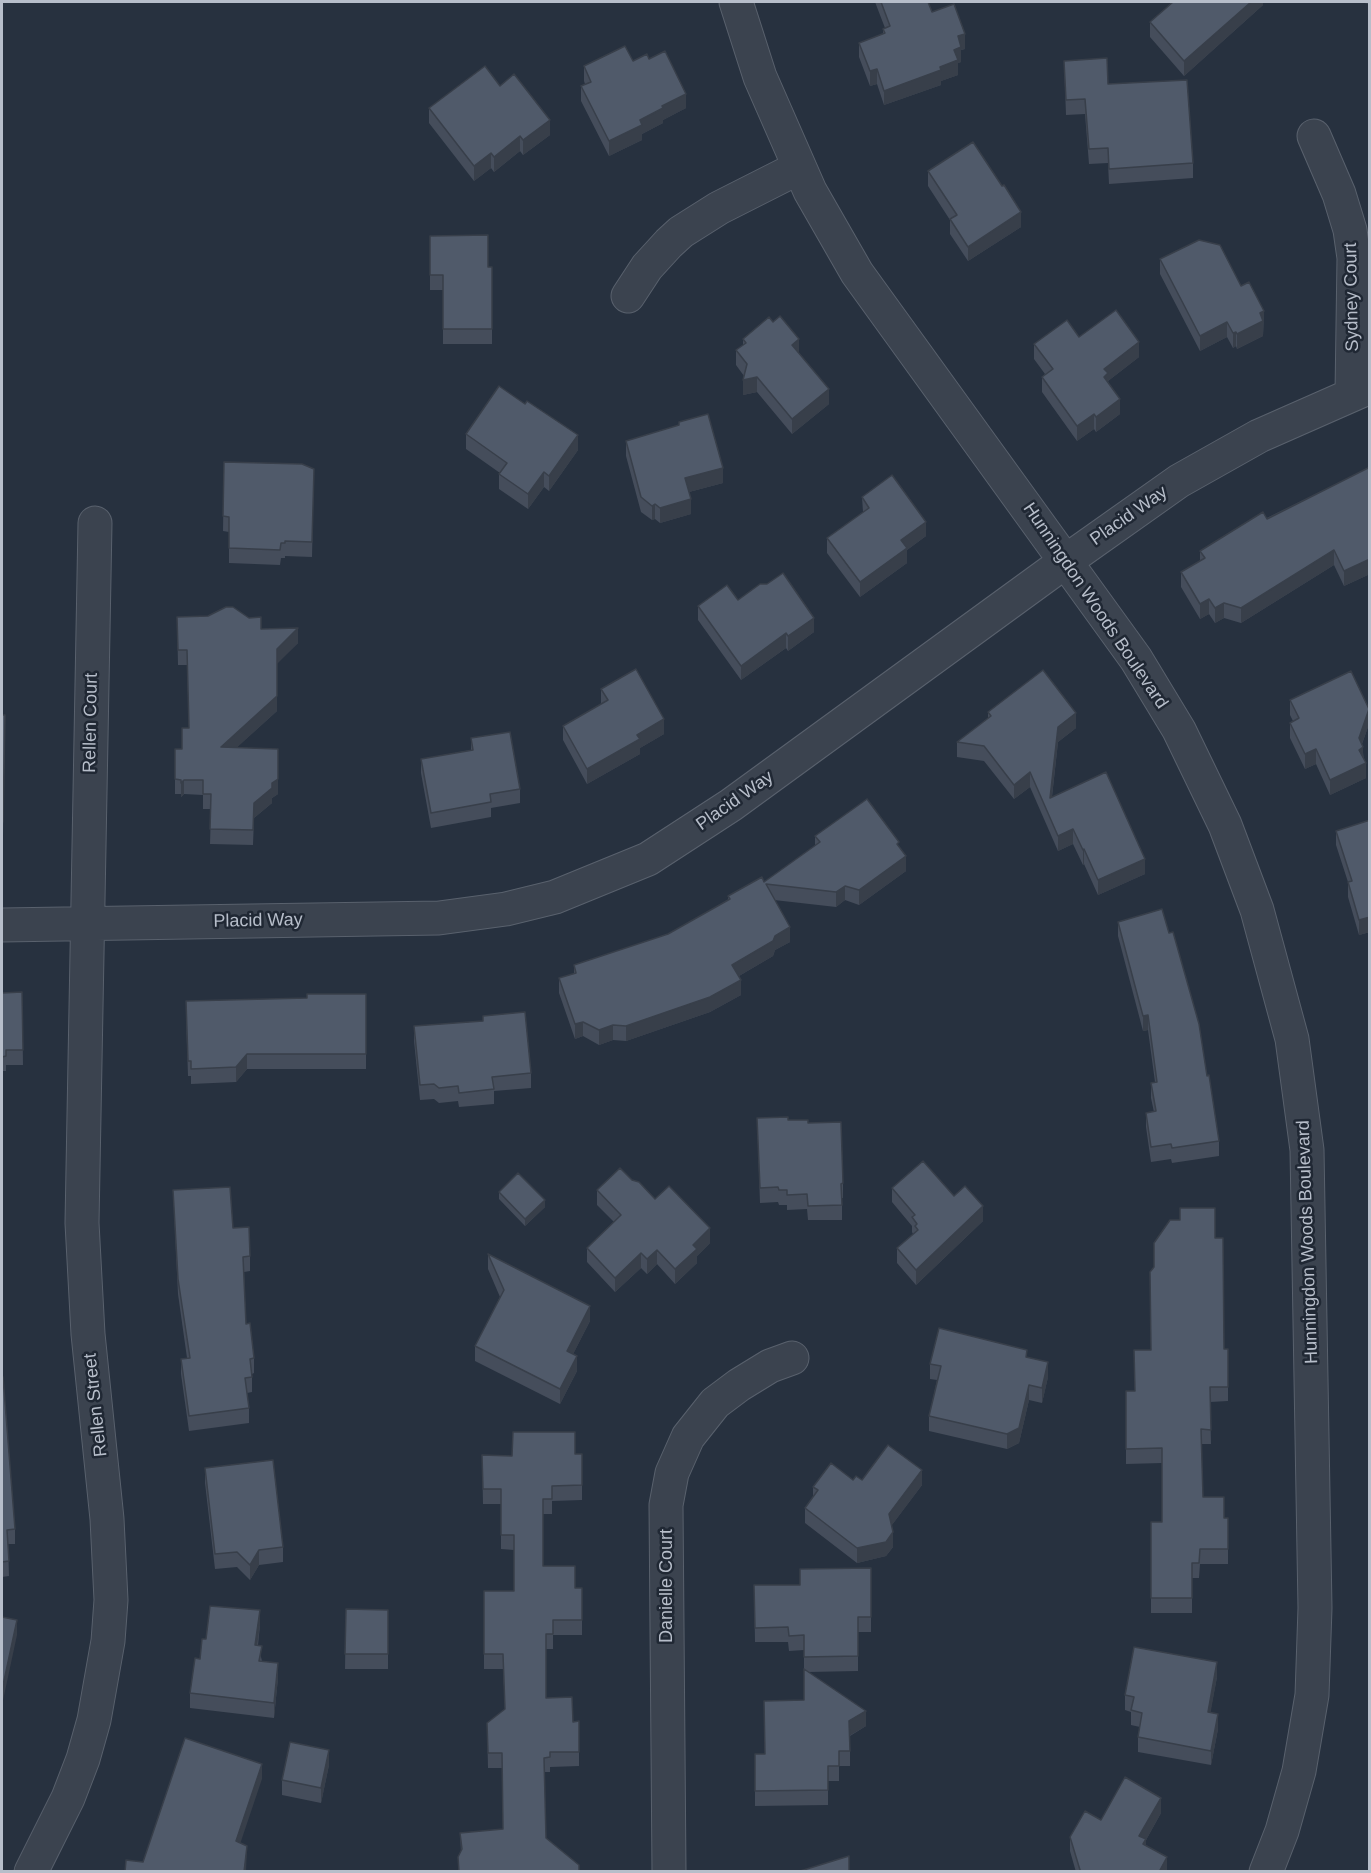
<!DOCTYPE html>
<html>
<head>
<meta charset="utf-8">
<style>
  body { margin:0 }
  #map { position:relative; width:1371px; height:1873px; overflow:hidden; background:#27313f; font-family:Arial,sans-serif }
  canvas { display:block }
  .frame { position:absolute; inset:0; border:3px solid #b7beca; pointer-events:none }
</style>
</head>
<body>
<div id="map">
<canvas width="1371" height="1873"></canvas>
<div class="frame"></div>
</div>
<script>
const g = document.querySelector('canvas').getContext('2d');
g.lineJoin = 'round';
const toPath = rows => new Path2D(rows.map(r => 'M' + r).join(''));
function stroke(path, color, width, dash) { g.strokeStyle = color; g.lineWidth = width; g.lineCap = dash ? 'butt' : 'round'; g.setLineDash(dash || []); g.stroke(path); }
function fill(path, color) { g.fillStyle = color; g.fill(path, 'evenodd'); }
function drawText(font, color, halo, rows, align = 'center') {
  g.font = font + ' Arial,sans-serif'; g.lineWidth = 5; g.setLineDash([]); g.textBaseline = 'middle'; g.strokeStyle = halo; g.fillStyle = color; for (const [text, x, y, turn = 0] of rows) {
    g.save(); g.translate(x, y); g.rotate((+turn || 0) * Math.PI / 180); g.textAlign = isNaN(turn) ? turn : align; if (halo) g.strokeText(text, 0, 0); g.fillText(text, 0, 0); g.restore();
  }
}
const minor = toPath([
  [736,2,760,77,810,191,857,273,1136,659,1179,730,1225,825,1257,910,1292,1039,1307,1150,1315,1608,1312,1695,1299,1771,1282,1831,1266,1872],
  [1314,136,1339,194,1350,230,1354,258,1352,393],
  [628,296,647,267,669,243,681,232,719,208,798,168],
  [2,925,439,918,506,909,555,897,648,859,731,805,1066,561,1179,481,1259,436,1370,387],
  [31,1872,68,1798,83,1759,94,1720,108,1641,111,1600,107,1519,88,1334,82,1223,95,523],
  [669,1872,666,1505,672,1473,688,1437,715,1403,739,1385,770,1366,792,1358]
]);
stroke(minor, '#59616d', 35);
stroke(minor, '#3b434f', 33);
fill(toPath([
  [875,2,928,2,932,12,965,49,961,50,961,62,958,63,958,75,941,81,941,85,884,105,877,84,870,86,859,57,859,43,883,34,883,29,885,28],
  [1263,2,1263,5,1184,76,1150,37,1150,22],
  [1359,2,1370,2,1370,4],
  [649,59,686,108,663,120,663,123,642,134,642,140,609,156,581,101,581,86,585,84,584,81,584,66],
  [1064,61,1193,163,1193,178,1109,184,1108,163,1089,164,1085,114,1066,115],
  [500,86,550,135,523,155,520,151,494,172,491,168,474,181,429,123,429,108],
  [928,171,1021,227,968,261,950,234,950,220,928,186],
  [430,236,488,267,492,267,492,344,443,344,443,290,430,290],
  [1160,259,1241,286,1264,311,1263,336,1237,349,1236,346,1233,348,1227,337,1200,351,1160,274],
  [773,322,799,353,829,404,792,434,757,392,743,395,744,376,736,365,736,350,743,345,743,339],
  [1079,337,1139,357,1108,381,1120,414,1096,432,1094,429,1077,441,1042,392,1042,377,1045,374,1034,359,1034,344],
  [679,422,723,483,689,492,691,514,660,523,655,519,652,520,641,512,626,456,626,441,679,425],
  [466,434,578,450,549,491,544,487,528,509,499,489,499,474,500,473,466,449],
  [224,462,314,469,312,557,285,556,285,558,281,558,280,565,229,563,229,532,223,531],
  [1370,467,1370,574,1344,586,1334,565,1241,623,1224,618,1215,623,1209,614,1200,619,1181,587,1181,572,1200,561,1200,551],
  [862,497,926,536,907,550,907,563,860,597,827,553,827,538,863,512],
  [767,584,814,632,788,651,786,648,741,680,698,620,698,606,738,600],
  [177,617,261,629,298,643,277,663,277,711,237,747,278,794,272,798,272,803,254,818,253,845,210,844,211,809,203,809,203,795,184,794,181,797,181,794,175,794,175,749,182,749,189,728,187,665,178,665],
  [601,689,664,734,640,748,640,754,587,784,563,740,563,726,601,704],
  [1290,700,1369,724,1362,744,1366,778,1330,795,1316,764,1305,769,1290,738,1290,723,1293,721,1290,715],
  [988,712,1076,728,1058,742,1052,797,1145,874,1098,895,1084,864,1083,865,1073,844,1058,851,1030,787,1014,799,984,761,957,757,957,742,988,718],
  [2,715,5,715,3,836,2,836],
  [471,738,520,789,520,803,491,808,491,817,431,828,421,773,421,759,471,750],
  [1370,820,1370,932,1359,935,1348,897,1348,882,1336,845,1336,831],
  [815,836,899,847,906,871,859,905,845,900,836,907,774,900,790,942,775,950,773,956,739,976,741,995,710,1012,626,1041,613,1040,599,1045,583,1036,575,1039,559,993,559,978,574,974,574,965,668,934,728,900,728,896,764,882,815,846],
  [1118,922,1207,1076,1219,1141,1219,1156,1172,1163,1171,1159,1151,1162,1146,1127,1146,1113,1154,1112,1151,1098,1151,1083,1155,1082,1148,1030,1143,1031,1118,936],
  [22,992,23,1065,6,1065,6,1071,2,1071,2,993],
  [366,994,366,1069,247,1069,236,1082,191,1084,191,1076,188,1076,186,1015,307,998],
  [414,1026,531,1073,531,1088,494,1091,494,1104,459,1107,458,1101,439,1103,434,1099,420,1100,414,1041],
  [757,1118,788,1120,808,1123,843,1183,843,1198,842,1198,842,1220,808,1220,807,1209,787,1210,787,1205,779,1205,778,1202,760,1203],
  [632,1180,710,1243,697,1256,697,1263,675,1284,657,1264,647,1274,641,1268,615,1292,587,1262,587,1248,614,1222,597,1205,597,1190],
  [892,1188,954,1196,983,1221,916,1285,897,1263,897,1248,913,1234,912,1232,912,1226,892,1202],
  [173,1190,233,1228,250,1256,250,1271,244,1272,246,1324,254,1358,254,1373,252,1374,252,1392,247,1393,249,1408,249,1423,189,1431,181,1374,181,1359,187,1358,178,1294],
  [499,1192,545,1207,525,1226,499,1199],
  [1215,1238,1224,1349,1228,1349,1228,1401,1210,1402,1211,1444,1201,1444,1203,1497,1224,1518,1228,1518,1228,1564,1200,1564,1199,1578,1192,1578,1192,1613,1151,1613,1151,1522,1162,1522,1162,1463,1126,1464,1126,1391,1135,1391,1151,1350],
  [488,1254,590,1321,573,1354,577,1371,560,1404,475,1361,475,1346,500,1297,488,1269],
  [1027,1357,1048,1377,1042,1403,1029,1400,1019,1443,1007,1449,929,1431,929,1416,937,1380,930,1379,930,1364],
  [2,1378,15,1529,15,1544,8,1544,9,1576,2,1577],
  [575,1454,582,1454,582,1500,552,1501,552,1514,543,1514,543,1566,575,1588,582,1588,582,1635,553,1635,553,1649,546,1649,546,1698,573,1722,579,1721,579,1766,550,1767,550,1772,544,1772,546,1838,579,1872,458,1872,458,1857,461,1852,460,1833,503,1829,502,1768,488,1768,487,1723,505,1709,503,1669,484,1669,484,1591,514,1591,514,1550,501,1549,501,1504,483,1504,482,1455,512,1456],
  [205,1468,283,1547,283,1562,259,1565,250,1580,237,1567,215,1569,205,1483],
  [853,1480,862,1480,922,1485,891,1526,893,1547,886,1556,857,1563,805,1523,805,1508,813,1497,813,1487],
  [871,1568,871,1632,858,1632,858,1671,808,1672,866,1726,850,1736,850,1766,839,1766,839,1781,828,1781,828,1805,755,1806,755,1754,765,1754,804,1700,804,1650,789,1651,788,1642,755,1642,754,1585,800,1585],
  [346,1609,388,1610,388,1669,345,1669],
  [260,1625,258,1645,262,1661,278,1678,274,1718,190,1708,190,1693,206,1639],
  [1217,1677,1210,1713,1218,1729,1211,1765,1138,1752,1138,1737,1140,1727,1131,1725,1131,1712,1125,1710,1125,1695],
  [329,1765,321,1803,282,1795,282,1780],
  [1161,1813,1146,1840,1146,1846,1167,1872,1076,1872,1070,1851,1070,1837,1101,1820]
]), '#454d5b');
fill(toPath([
  [1251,2,1263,2,1263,5,1184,76,1184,61],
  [965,34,965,49,961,50,961,62,958,63,958,75,941,81,941,85,884,105,884,91,940,67,954,50,958,36],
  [877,69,877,84,870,86,870,71],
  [686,94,686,108,663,120,663,123,642,134,642,140,609,156,609,141,662,106],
  [550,120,550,135,523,155,523,140],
  [520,136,520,151,494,172,494,157],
  [491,153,491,168,474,181,474,166],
  [1021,212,1021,227,968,261,968,247],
  [1264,311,1263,336,1237,349,1237,334,1260,313],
  [1227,322,1227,337,1200,351,1200,336],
  [1236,332,1236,346,1233,348,1233,333],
  [799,339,799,354,792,345],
  [1139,342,1139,357,1108,381,1104,391,1104,369],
  [757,377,757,392,743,395,743,380],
  [829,389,829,404,792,434,792,419],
  [1120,399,1120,414,1096,432,1096,417],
  [1094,414,1094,429,1077,441,1077,426],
  [578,435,578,450,549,491,549,476],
  [723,468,723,483,685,493,685,478],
  [544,472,544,487,528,509,528,494],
  [691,499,691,514,660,523,660,508],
  [655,504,655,519,652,520,652,506],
  [926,522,926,536,907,550,907,563,860,597,860,582,901,540],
  [1334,550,1334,565,1241,623,1241,608],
  [1370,559,1370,574,1344,586,1344,571],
  [1209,599,1209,614,1200,619,1200,604],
  [1224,603,1224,618,1215,623,1215,608],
  [814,618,814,632,788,651,788,636],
  [298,628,298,643,277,664,277,649],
  [786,633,786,648,741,680,741,666],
  [277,696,277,711,221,762,221,747],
  [1369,709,1369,724,1360,749,1363,747,1363,762,1359,765,1359,738],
  [1076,713,1076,728,1058,742,1050,813,1050,798,1058,727],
  [664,719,664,734,640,748,640,754,587,784,587,769,637,735],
  [278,749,278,794,272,798,272,803,254,818,253,845,254,803,272,783],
  [1316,749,1316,764,1305,769,1305,754],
  [1366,763,1366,778,1330,795,1330,780],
  [1030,772,1030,787,1014,799,1014,785],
  [184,780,184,794,181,797,181,783],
  [1073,829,1073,844,1058,851,1058,836],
  [1084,849,1084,864,1083,865,1083,850],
  [906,856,906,871,859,905,859,890],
  [1145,859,1145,874,1098,895,1098,880],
  [845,886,845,900,836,907,836,892],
  [1370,917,1370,932,1359,935,1359,920],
  [790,927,790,942,775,950,773,956,732,980,732,965,775,936],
  [741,980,741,995,710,1012,626,1041,626,1026],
  [1148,1015,1148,1030,1143,1031,1143,1016],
  [583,1022,583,1036,575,1039,575,1024],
  [613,1025,613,1040,599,1045,599,1030],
  [247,1054,247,1069,236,1082,236,1067],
  [545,1200,545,1207,525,1226,525,1219],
  [983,1206,983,1221,916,1285,916,1270],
  [710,1228,710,1243,697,1256,697,1263,675,1284,675,1269,693,1245],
  [657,1250,657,1264,647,1274,647,1259],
  [641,1253,641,1268,615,1292,615,1278],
  [590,1306,590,1321,567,1366,567,1351],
  [577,1356,577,1371,560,1404,560,1389],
  [1048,1362,1048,1377,1042,1403,1042,1388],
  [1029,1385,1029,1400,1019,1443,1007,1449,1007,1434],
  [922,1470,922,1485,889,1529,889,1514],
  [893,1532,893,1547,886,1556,857,1563,857,1548],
  [259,1550,259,1565,250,1580,250,1565],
  [260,1610,260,1625,255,1660,255,1645],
  [17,1620,17,1635,2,1705,2,1690],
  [1217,1662,1217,1677,1208,1727,1208,1712],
  [278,1663,278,1678,274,1718,274,1703],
  [866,1711,866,1726,849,1736,849,1721],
  [1218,1714,1218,1729,1211,1765,1211,1751],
  [329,1750,329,1765,321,1803,321,1788],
  [262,1764,262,1779,236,1856,236,1841],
  [1161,1798,1161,1813,1146,1840,1146,1854,1139,1836],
  [247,1846,246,1872,244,1872],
  [1167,1857,1167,1872,1159,1872]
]), '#383f4a');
const building = toPath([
  [881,2,928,2,932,12,954,4,965,34,958,36,961,47,954,50,958,60,940,67,941,70,884,91,877,69,870,71,859,43,885,33,883,29,890,26,881,2],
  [1173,2,1251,2,1184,61,1150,22,1173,2],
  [625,46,633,61,647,54,649,59,665,51,686,94,662,106,663,108,640,120,642,125,609,141,581,86,591,82,584,66,625,46],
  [1107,58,1108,84,1187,80,1193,163,1109,169,1108,148,1089,149,1085,99,1066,100,1064,61,1107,58],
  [485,66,500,86,514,74,550,120,523,140,520,136,494,157,491,153,474,166,429,108,485,66],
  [973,142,1002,186,1004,185,1021,212,968,247,950,219,957,215,928,171,973,142],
  [488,235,488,267,492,267,492,329,443,329,443,275,430,275,430,236,488,235],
  [1199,240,1220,245,1241,286,1249,282,1264,311,1260,313,1263,321,1237,334,1236,332,1233,333,1227,322,1200,336,1160,259,1199,240],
  [1116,310,1139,342,1104,369,1108,373,1104,377,1120,399,1096,417,1094,414,1077,426,1042,377,1053,369,1034,344,1067,320,1079,337,1116,310],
  [780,316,799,339,792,345,829,389,792,419,757,377,743,380,747,364,736,350,746,343,743,339,769,317,773,322,780,316],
  [499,386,525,404,527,401,578,435,549,476,544,472,528,494,499,474,507,463,466,434,499,386],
  [708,414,723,468,685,478,691,499,660,508,655,504,652,506,641,497,626,441,679,425,679,422,708,414],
  [224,462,302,464,314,469,312,542,285,541,285,543,281,543,280,550,229,548,229,517,223,516,224,462],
  [1370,467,1370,559,1344,571,1334,550,1241,608,1224,603,1215,608,1209,599,1200,604,1181,572,1205,558,1200,551,1263,512,1267,519,1370,467],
  [892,475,926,522,901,540,907,548,860,582,827,538,869,508,862,497,892,475],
  [783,573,814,618,788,636,786,633,741,666,698,606,727,585,738,600,760,584,767,584,783,573],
  [226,607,233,607,249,618,261,617,261,629,298,628,277,649,277,696,221,747,278,749,278,779,272,783,272,788,254,803,253,830,210,829,211,794,203,794,203,780,184,780,181,783,181,780,175,779,175,749,182,749,182,728,189,728,187,650,178,650,177,617,208,616,226,607],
  [636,669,664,719,637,735,640,739,587,769,563,726,608,700,601,689,636,669],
  [1043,670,1076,713,1058,727,1050,798,1106,772,1145,859,1098,880,1084,849,1083,850,1073,829,1058,836,1030,772,1014,785,984,746,957,742,991,716,988,712,1043,670],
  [1351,671,1369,709,1359,738,1363,747,1359,750,1366,763,1330,780,1316,749,1305,754,1290,723,1299,718,1290,700,1351,671],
  [2,715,5,715,3,822,2,822,2,715],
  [510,732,520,789,490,794,491,802,431,813,421,759,473,750,471,738,510,732],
  [867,799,899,842,897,844,906,856,859,890,845,886,836,892,766,884,790,927,775,936,773,941,732,965,741,980,710,997,626,1026,613,1025,599,1030,583,1022,575,1024,559,978,576,973,574,965,668,934,730,899,728,896,762,877,764,882,820,842,815,836,867,799],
  [1370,820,1370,917,1359,920,1348,882,1352,881,1336,831,1370,820],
  [1162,909,1169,933,1173,932,1199,1024,1207,1076,1209,1075,1219,1141,1172,1148,1171,1144,1151,1147,1146,1113,1156,1111,1151,1083,1157,1082,1148,1015,1143,1016,1118,922,1162,909],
  [22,992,23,1050,6,1050,6,1056,2,1057,2,993,22,992],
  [307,994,366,994,366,1054,247,1054,236,1067,191,1069,191,1061,188,1061,186,1001,307,998,307,994],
  [525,1012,531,1073,492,1077,494,1089,459,1093,458,1086,439,1088,434,1084,420,1085,414,1026,483,1021,483,1016,525,1012],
  [788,1117,788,1120,808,1120,808,1123,841,1122,843,1183,841,1184,842,1205,808,1206,807,1194,787,1195,787,1190,779,1190,778,1187,760,1188,757,1118,788,1117],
  [923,1161,954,1196,965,1186,983,1206,916,1270,897,1248,918,1230,915,1226,917,1224,912,1217,915,1215,892,1188,923,1161],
  [620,1168,632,1180,639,1182,655,1199,669,1186,710,1228,693,1245,697,1249,675,1269,657,1250,647,1259,641,1253,615,1278,587,1248,621,1215,597,1190,620,1168],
  [518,1173,545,1200,525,1219,499,1192,518,1173],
  [230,1187,233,1228,249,1227,250,1256,243,1257,246,1324,250,1323,254,1358,250,1359,252,1377,245,1378,249,1408,189,1416,181,1359,190,1358,178,1279,173,1190,230,1187],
  [1180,1208,1215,1208,1215,1238,1223,1238,1224,1349,1228,1349,1228,1387,1210,1387,1211,1430,1201,1429,1203,1497,1224,1497,1224,1518,1228,1518,1228,1549,1200,1549,1199,1563,1192,1563,1192,1598,1151,1598,1151,1522,1162,1522,1162,1448,1126,1449,1126,1391,1135,1391,1134,1350,1151,1350,1150,1272,1154,1267,1154,1243,1170,1220,1180,1220,1180,1208],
  [488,1254,590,1306,567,1351,577,1356,560,1389,475,1346,504,1290,488,1254],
  [939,1328,1027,1350,1026,1357,1048,1362,1042,1388,1029,1385,1019,1428,1007,1434,929,1416,941,1366,930,1364,939,1328],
  [3,1377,15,1529,7,1530,9,1561,2,1562,2,1378,3,1377],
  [513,1432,575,1432,575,1454,582,1454,582,1485,552,1486,552,1499,543,1499,543,1566,575,1566,575,1588,582,1588,582,1620,553,1620,553,1634,546,1634,546,1698,572,1697,573,1722,579,1721,579,1752,550,1752,550,1757,544,1758,546,1838,579,1865,579,1872,459,1872,458,1857,462,1849,460,1833,503,1829,502,1753,488,1753,487,1723,505,1709,503,1654,484,1654,484,1591,514,1591,514,1535,501,1535,501,1489,483,1489,482,1455,512,1456,513,1432],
  [888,1445,922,1470,889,1514,893,1532,886,1542,857,1548,805,1508,818,1490,813,1487,831,1463,853,1480,856,1476,862,1480,888,1445],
  [273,1460,283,1547,259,1550,250,1565,237,1552,215,1554,205,1468,273,1460],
  [871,1568,871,1617,858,1617,858,1656,804,1657,804,1635,789,1636,788,1627,755,1628,754,1585,800,1585,800,1569,871,1568],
  [210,1606,260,1610,255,1645,262,1646,259,1661,278,1663,274,1703,190,1693,195,1658,200,1659,202,1639,206,1639,210,1606],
  [346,1609,388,1610,388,1654,345,1654,346,1609],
  [2,1617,17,1620,2,1690,2,1617],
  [1134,1647,1217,1662,1208,1712,1218,1714,1211,1751,1138,1737,1142,1713,1131,1710,1134,1697,1125,1695,1134,1647],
  [804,1669,866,1711,849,1721,850,1751,839,1751,839,1766,828,1766,828,1790,755,1791,755,1754,765,1754,764,1701,804,1700,804,1669],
  [185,1738,262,1764,236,1841,247,1846,244,1872,125,1872,126,1860,143,1862,185,1738],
  [290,1742,329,1750,321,1788,282,1780,290,1742],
  [1125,1777,1161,1798,1139,1836,1146,1839,1143,1844,1167,1857,1159,1872,1082,1872,1080,1870,1070,1837,1085,1811,1101,1820,1125,1777],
  [849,1856,849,1872,797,1872,849,1856]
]);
fill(building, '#505a6a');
stroke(building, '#383f4a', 1.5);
drawText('18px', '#b7beca', '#202834', [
  ["Sydney Court",1352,297,-91],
  ["Placid Way",1129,516,-35],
  ["Hunningdon Woods Boulevard",1095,606,56],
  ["Rellen Court",91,723,-89],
  ["Placid Way",735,801,-35],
  ["Placid Way",258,921,-1],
  ["Hunningdon Woods Boulevard",1308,1242,-92],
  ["Rellen Street",96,1405,-96],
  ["Danielle Court",667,1586,-90]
]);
</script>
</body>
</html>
